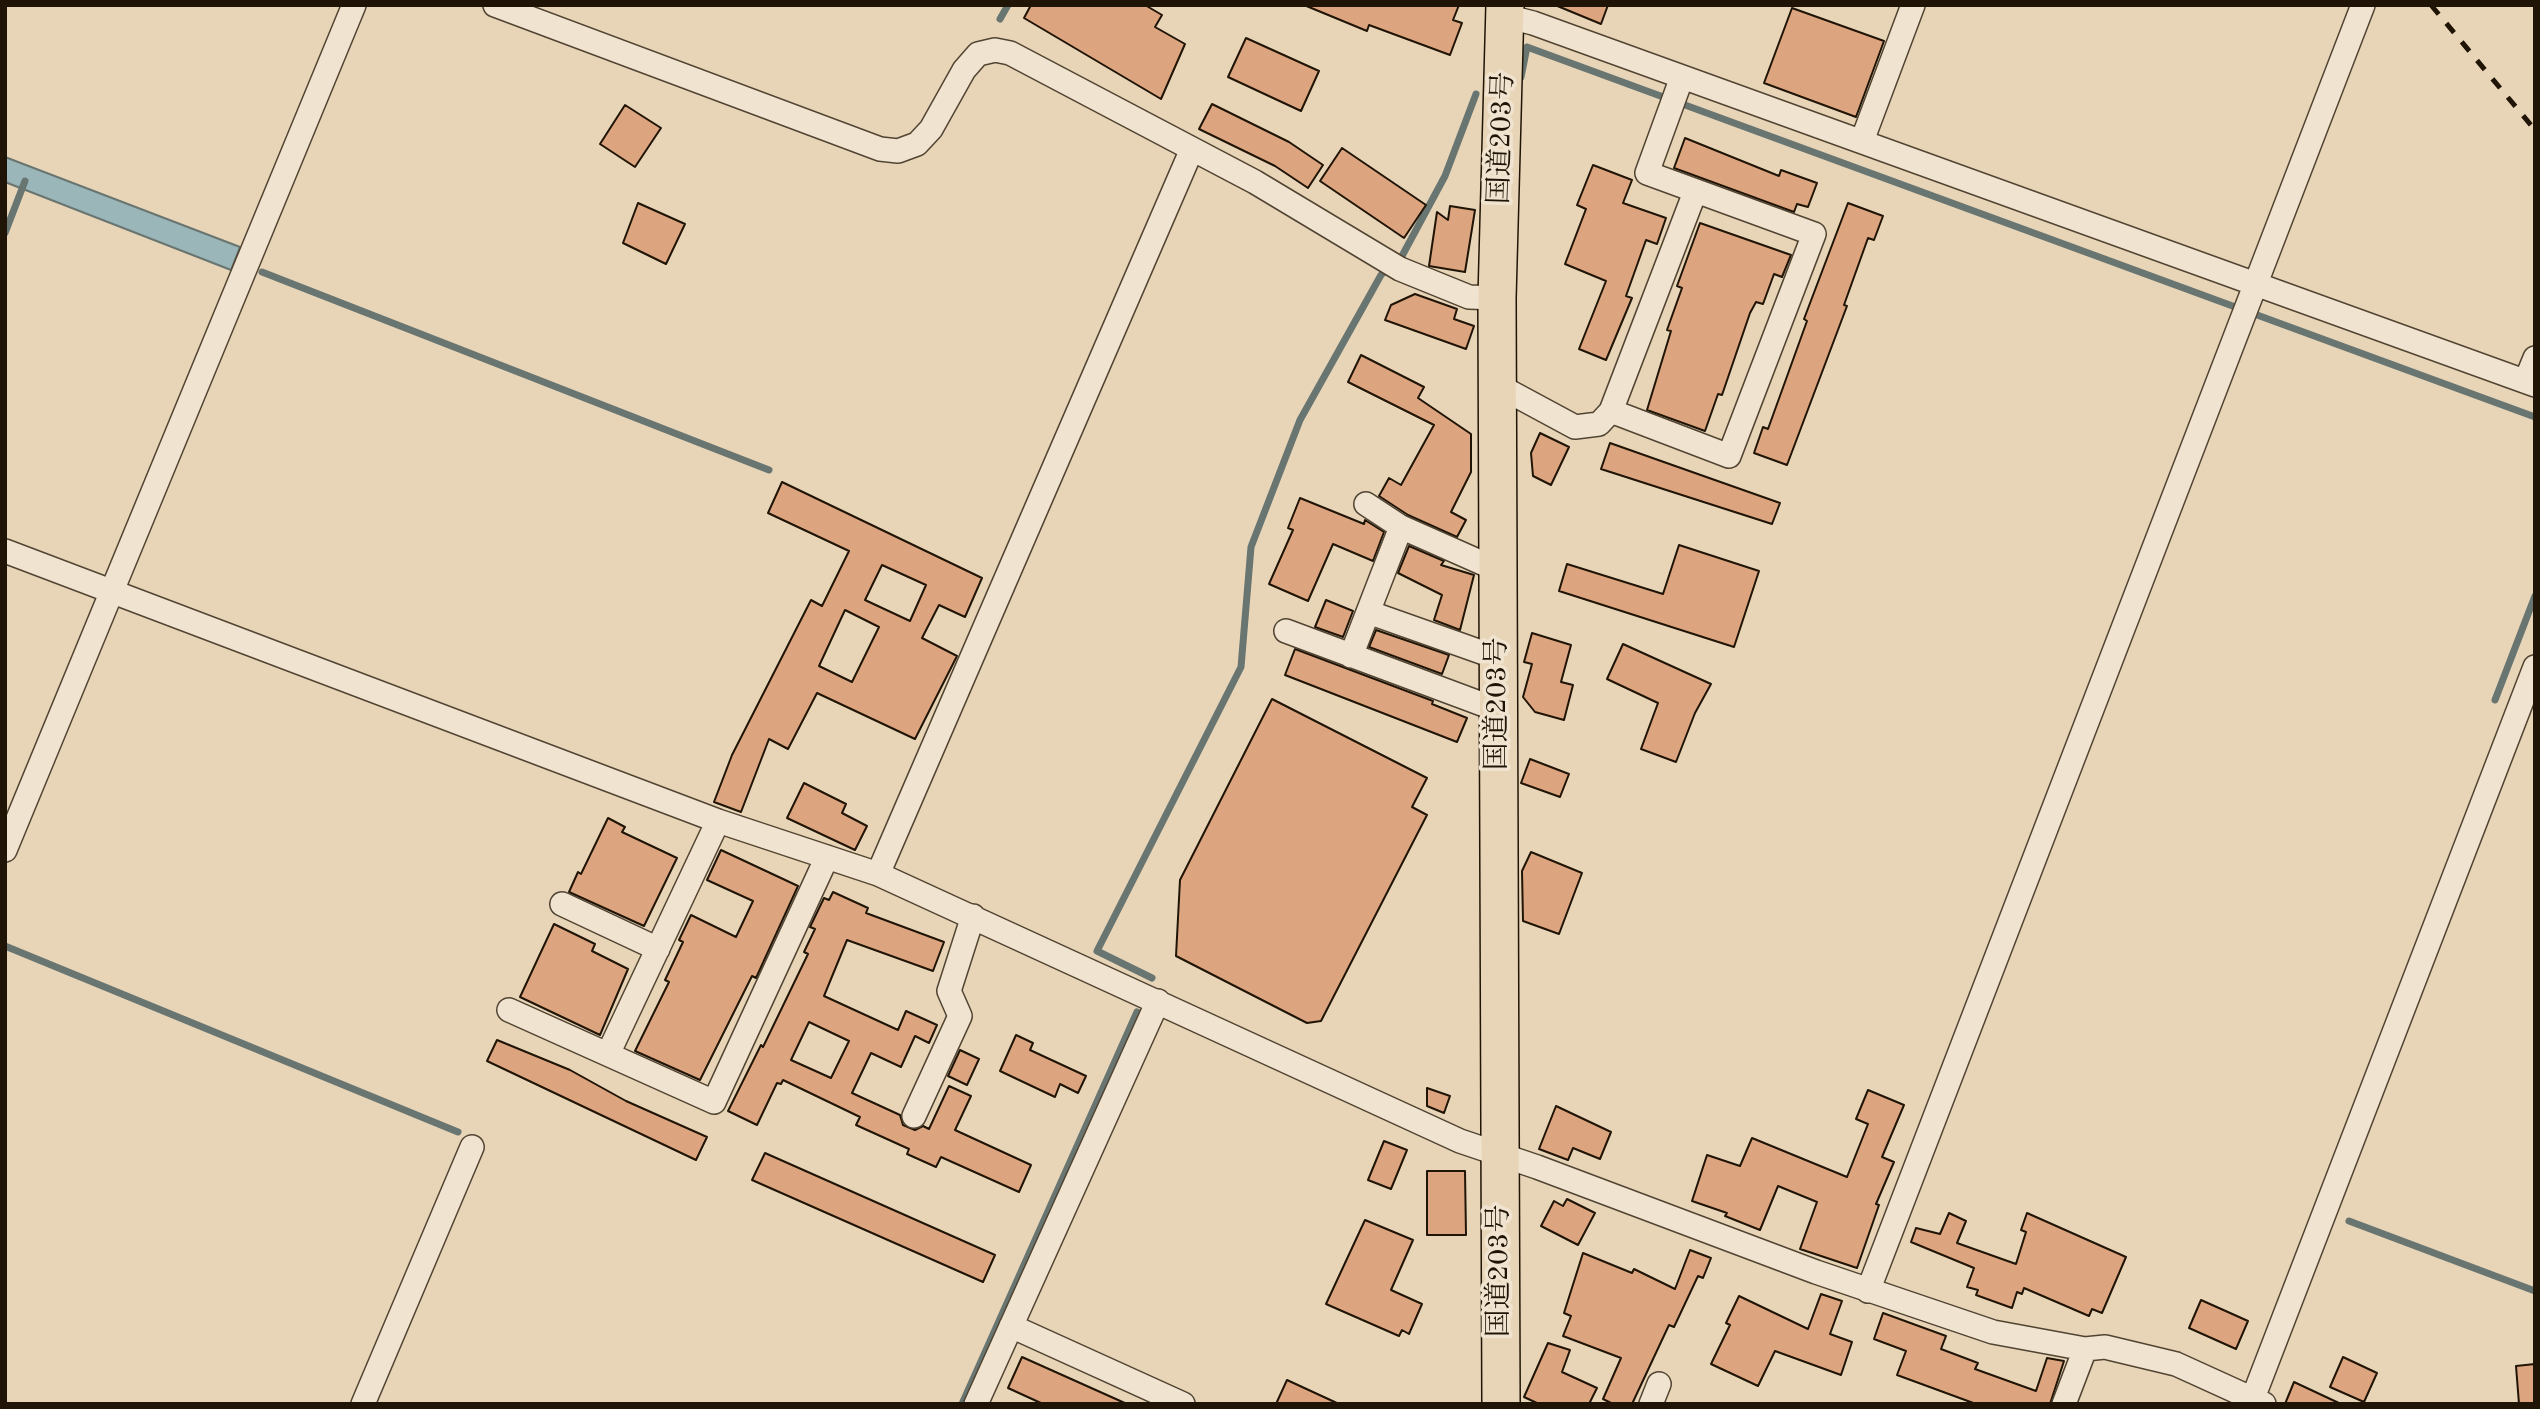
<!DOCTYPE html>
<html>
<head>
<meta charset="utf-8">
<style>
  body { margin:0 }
  #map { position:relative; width:2540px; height:1409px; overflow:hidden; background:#e8d5b7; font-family:"Old Standard TT",serif }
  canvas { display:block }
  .frame { position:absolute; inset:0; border:7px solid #1f1405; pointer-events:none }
</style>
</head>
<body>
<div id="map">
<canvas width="2540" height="1409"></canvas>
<div class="frame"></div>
</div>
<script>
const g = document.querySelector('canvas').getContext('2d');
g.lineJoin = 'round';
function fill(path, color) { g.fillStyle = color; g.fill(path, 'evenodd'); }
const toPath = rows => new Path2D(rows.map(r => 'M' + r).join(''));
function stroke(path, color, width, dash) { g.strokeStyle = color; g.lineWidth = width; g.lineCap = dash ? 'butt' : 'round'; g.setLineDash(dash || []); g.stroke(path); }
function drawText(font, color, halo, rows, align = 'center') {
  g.font = font + ' "Old Standard TT","Noto Serif JP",serif'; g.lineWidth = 7; g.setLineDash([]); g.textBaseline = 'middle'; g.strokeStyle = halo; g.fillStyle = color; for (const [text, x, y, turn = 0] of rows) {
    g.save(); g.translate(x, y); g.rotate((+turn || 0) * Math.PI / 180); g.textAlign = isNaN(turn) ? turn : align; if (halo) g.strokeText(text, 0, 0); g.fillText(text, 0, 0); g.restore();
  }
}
const water = toPath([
  [5,157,240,247,231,270,5,182,5,157]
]);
fill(water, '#9bb6b9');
stroke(water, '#697571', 2);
stroke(toPath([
  [1000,19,1008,5],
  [1521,77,1527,47,2535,417],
  [5,233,25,181],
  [262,272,769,470],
  [2495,700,2535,596],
  [5,946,458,1132],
  [1152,978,1097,951,1241,667,1251,547,1300,420,1381,275,1402,256,1445,176,1476,94],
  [2349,1221,2535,1291],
  [962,1404,1137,1012]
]), '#697571', 7);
const building = toPath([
  [1031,5,1145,5,1162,15,1155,27,1185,44,1161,99,1024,18,1031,5],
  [1304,5,1459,5,1453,20,1462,23,1450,55,1369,25,1367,31,1304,5],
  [1555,5,1608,5,1601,24,1555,5],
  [1792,8,1884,41,1856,117,1764,83,1792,8],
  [1246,38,1319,71,1301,111,1228,77,1246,38],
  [1212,104,1289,142,1323,165,1308,188,1275,166,1199,129,1212,104],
  [625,105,661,128,635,167,600,144,625,105],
  [1685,138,1779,176,1781,170,1817,183,1808,207,1797,204,1794,212,1674,168,1685,138],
  [1342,148,1426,205,1404,238,1320,181,1342,148],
  [1593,165,1632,180,1623,203,1666,218,1657,244,1646,240,1626,296,1632,298,1606,360,1579,349,1606,281,1565,264,1586,209,1577,205,1593,165],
  [638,203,685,224,666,264,623,243,638,203],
  [1848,203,1883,216,1874,240,1868,238,1844,305,1847,306,1787,465,1754,453,1763,427,1768,429,1807,321,1804,319,1848,203],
  [1450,206,1475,210,1465,272,1429,266,1437,212,1448,220,1450,206],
  [1700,223,1791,255,1782,277,1774,274,1763,304,1756,302,1750,313,1722,395,1718,394,1705,431,1647,410,1671,331,1667,330,1682,288,1677,286,1700,223],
  [1415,294,1457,309,1454,319,1474,326,1466,349,1385,320,1391,305,1415,294],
  [1361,355,1424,387,1418,398,1471,434,1471,472,1451,512,1466,520,1457,537,1408,515,1379,496,1389,478,1401,485,1434,425,1348,382,1361,355],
  [1540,433,1569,447,1551,485,1533,476,1531,453,1540,433],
  [1610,443,1780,503,1772,524,1601,469,1610,443],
  [782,482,982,578,965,617,939,605,922,638,957,656,915,739,817,693,788,749,769,739,741,812,714,802,732,755,811,600,822,606,849,551,768,513,782,482],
  [882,565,926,585,910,621,865,600,882,565],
  [845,610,879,627,852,682,819,666,845,610],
  [1300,498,1364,524,1365,520,1384,532,1373,561,1333,544,1308,601,1269,584,1293,530,1288,528,1300,498],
  [1679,545,1759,571,1734,647,1559,591,1567,564,1663,594,1679,545],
  [1409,546,1444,561,1441,565,1474,575,1460,630,1434,620,1442,595,1398,573,1409,546],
  [1326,600,1353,611,1343,637,1315,627,1326,600],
  [1376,630,1449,655,1442,674,1369,647,1376,630],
  [1532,633,1571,645,1561,682,1573,685,1564,720,1535,712,1523,697,1532,664,1524,662,1532,633],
  [1623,644,1711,684,1695,713,1676,762,1641,749,1658,703,1607,679,1623,644],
  [1295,649,1433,701,1432,704,1467,718,1457,742,1285,675,1295,649],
  [1272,699,1427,778,1412,807,1427,815,1321,1021,1307,1023,1176,956,1180,880,1272,699],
  [1530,759,1569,774,1560,797,1521,783,1530,759],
  [804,783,846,804,842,813,867,826,855,850,787,818,804,783],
  [608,818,625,827,622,832,677,858,644,926,569,892,578,872,581,874,608,818],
  [721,850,798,886,756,978,752,976,700,1080,635,1051,669,982,665,980,683,942,679,940,691,915,736,937,753,901,707,880,721,850],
  [1531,852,1582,873,1559,934,1523,921,1522,871,1531,852],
  [833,892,868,908,866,913,944,942,933,971,847,940,824,996,898,1030,906,1011,937,1025,929,1043,915,1036,901,1067,871,1053,852,1093,900,1115,903,1125,915,1130,923,1126,929,1129,949,1086,971,1096,955,1130,1031,1165,1019,1192,941,1157,936,1167,907,1154,909,1149,856,1125,860,1117,783,1080,781,1084,777,1083,757,1125,728,1111,761,1045,763,1047,808,954,804,952,815,929,810,927,824,898,829,900,833,892],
  [809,1022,849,1041,831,1078,791,1060,809,1022],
  [554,924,595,944,592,951,628,969,600,1035,520,997,554,924],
  [1016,1035,1033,1043,1030,1050,1086,1076,1078,1093,1060,1084,1055,1097,1000,1071,1016,1035],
  [497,1040,570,1070,626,1101,707,1137,696,1160,487,1061,497,1040],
  [960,1050,979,1059,967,1085,948,1076,960,1050],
  [1427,1088,1450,1096,1444,1113,1427,1106,1427,1088],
  [1868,1090,1904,1105,1882,1157,1894,1162,1876,1204,1879,1205,1857,1268,1800,1249,1817,1202,1778,1186,1760,1230,1725,1216,1727,1213,1692,1201,1707,1155,1740,1166,1752,1138,1847,1177,1868,1124,1856,1119,1868,1090],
  [1556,1106,1611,1132,1600,1159,1573,1148,1568,1160,1539,1149,1556,1106],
  [1384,1141,1407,1150,1391,1189,1368,1180,1384,1141],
  [765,1153,995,1255,983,1282,752,1180,765,1153],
  [1427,1171,1465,1171,1466,1235,1427,1235,1427,1171],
  [1567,1199,1595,1213,1578,1245,1541,1226,1554,1201,1563,1206,1567,1199],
  [1949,1213,1966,1221,1957,1243,2016,1264,2026,1232,2021,1230,2027,1213,2126,1257,2102,1313,2092,1309,2089,1316,2024,1288,2022,1294,2017,1292,2012,1308,1976,1295,1978,1290,1967,1287,1974,1268,1911,1242,1916,1228,1940,1234,1949,1213],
  [1365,1220,1413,1240,1391,1290,1422,1304,1409,1334,1402,1330,1399,1336,1326,1304,1365,1220],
  [1690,1250,1711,1258,1703,1278,1698,1276,1674,1327,1669,1325,1632,1404,1613,1404,1603,1399,1621,1358,1563,1336,1571,1316,1564,1313,1583,1253,1632,1273,1634,1269,1675,1289,1690,1250],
  [1821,1294,1842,1301,1830,1334,1852,1342,1841,1375,1775,1351,1758,1386,1711,1364,1730,1325,1726,1323,1739,1296,1808,1329,1821,1294],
  [2201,1300,2248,1321,2236,1349,2189,1328,2201,1300],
  [1883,1313,1946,1336,1941,1349,1978,1363,1975,1369,2036,1391,2047,1358,2064,1361,2050,1404,1976,1404,1897,1375,1906,1351,1874,1339,1883,1313],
  [1548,1343,1570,1350,1562,1372,1597,1388,1589,1404,1539,1404,1524,1397,1548,1343],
  [1022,1357,1127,1404,1043,1404,1008,1388,1022,1357],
  [2343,1357,2377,1373,2364,1402,2330,1387,2343,1357],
  [2535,1364,2535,1404,2519,1404,2516,1366,2535,1364],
  [1287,1380,1339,1404,1276,1404,1287,1380],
  [2294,1382,2341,1404,2285,1404,2294,1382]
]);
fill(building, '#dda57f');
stroke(building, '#1f1405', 2);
const minor = toPath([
  [495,5,880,149,898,151,917,144,931,129,964,70,978,54,995,50,1010,53,1255,182,1400,269,1469,297,1497,298],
  [1505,16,1533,23,2535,385],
  [1862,141,1913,5],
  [2526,380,2535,358],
  [1497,385,1575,427,1599,424,1611,411,1695,192],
  [1611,411,1729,456,1814,234,1647,173,1682,77],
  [1366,504,1401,527,1498,570],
  [5,551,718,821,878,874,1460,1141,1537,1167,1816,1272,1993,1332,2085,1349,2105,1347,2176,1364,2264,1404],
  [1368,612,1498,658],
  [1286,631,1498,710],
  [1351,656,1401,527],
  [5,850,354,5],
  [878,874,1192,149],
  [562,904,658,949],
  [509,1010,714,1102,827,857],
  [608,1054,718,821],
  [914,1116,960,1016,949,991,973,916],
  [1868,1291,2363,5],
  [1011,1326,1183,1404],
  [2253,1398,2535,667],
  [363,1404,472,1147],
  [976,1404,1158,1001],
  [1651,1404,1659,1384],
  [2064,1404,2085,1349]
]);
const trunk = toPath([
  [1501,1404,1497,298,1505,5]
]);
stroke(minor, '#514432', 26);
stroke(trunk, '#1f1405', 40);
stroke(minor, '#f0e4d0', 23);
stroke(trunk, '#e8d5b7', 37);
stroke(toPath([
  [2431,5,2535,130]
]), '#1f1405', 5, [12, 12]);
drawText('28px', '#1f1405', '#f0e4d0', [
  ["国道203号",1502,138,-88],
  ["国道203号",1498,704,-90],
  ["国道203号",1500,1271,-90]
]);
</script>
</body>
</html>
